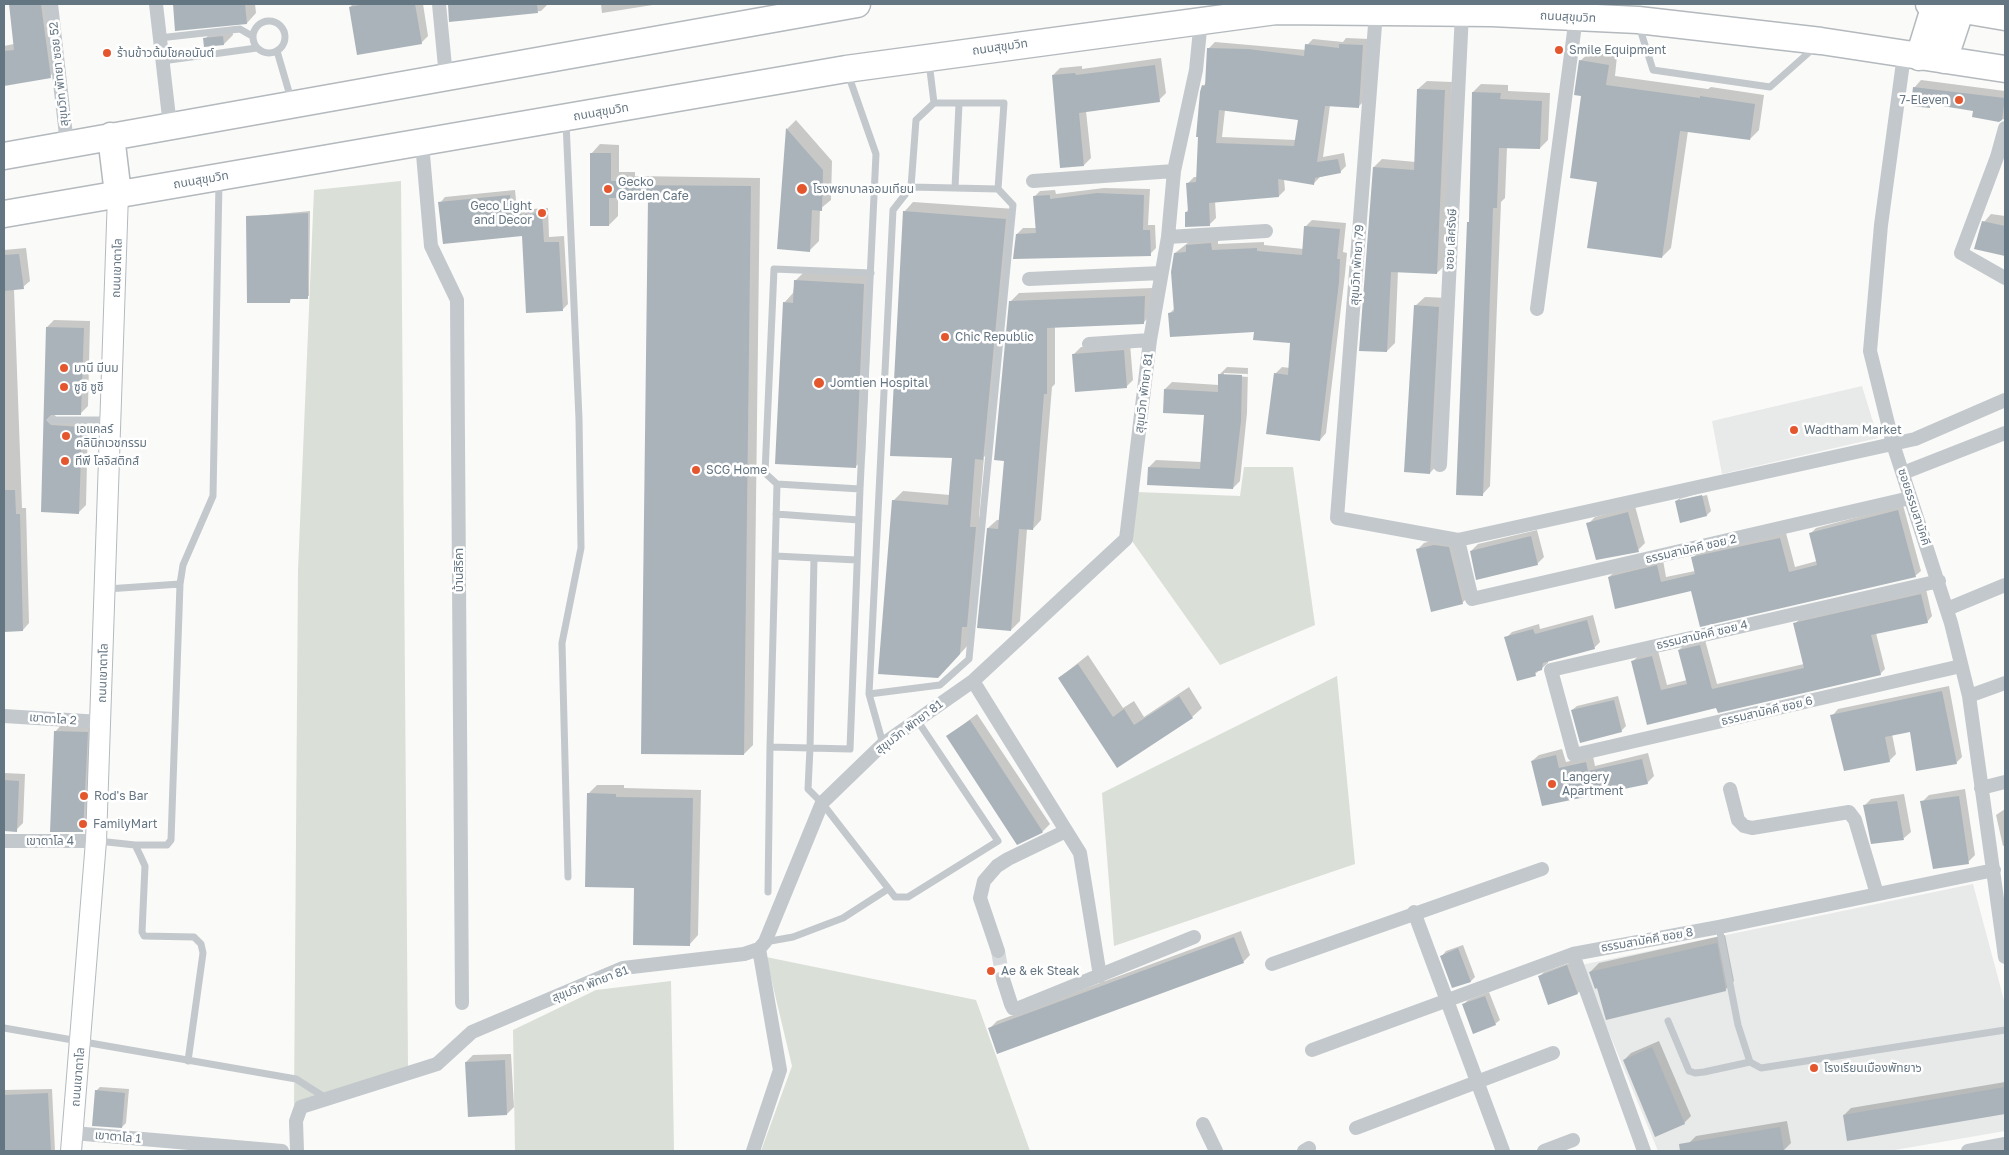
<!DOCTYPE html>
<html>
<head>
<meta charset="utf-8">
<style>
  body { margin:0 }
  #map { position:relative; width:2009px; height:1155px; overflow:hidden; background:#fafaf8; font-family:"Golos Text",sans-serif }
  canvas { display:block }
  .frame { position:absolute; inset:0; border:5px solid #657683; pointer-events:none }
</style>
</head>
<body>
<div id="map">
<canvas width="2009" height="1155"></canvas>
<div class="frame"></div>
</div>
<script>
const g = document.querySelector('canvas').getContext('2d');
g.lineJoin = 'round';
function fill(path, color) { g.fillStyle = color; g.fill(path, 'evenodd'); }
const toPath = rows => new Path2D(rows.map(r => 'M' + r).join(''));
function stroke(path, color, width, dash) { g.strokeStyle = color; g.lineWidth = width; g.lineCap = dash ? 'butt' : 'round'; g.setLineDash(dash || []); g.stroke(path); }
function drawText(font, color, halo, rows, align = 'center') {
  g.font = font + ' "Golos Text","Noto Sans Thai",sans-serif'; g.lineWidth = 5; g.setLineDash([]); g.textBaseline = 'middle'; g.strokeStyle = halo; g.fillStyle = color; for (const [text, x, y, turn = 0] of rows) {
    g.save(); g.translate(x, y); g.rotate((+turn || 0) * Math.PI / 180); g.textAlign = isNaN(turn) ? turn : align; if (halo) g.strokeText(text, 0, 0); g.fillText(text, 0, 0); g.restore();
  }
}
fill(toPath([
  [1862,386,1878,438,1722,474,1712,421],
  [1973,884,2005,1004,2005,1131,1889,1151,1658,1151,1581,965]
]), '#e8e9e9');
fill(toPath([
  [401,181,408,1066,294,1105,298,570,314,190],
  [1244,467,1293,467,1315,625,1220,665,1132,541,1136,492,1240,496],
  [1337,676,1355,864,1114,946,1102,793],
  [766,957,976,1000,1030,1151,761,1151,792,1066],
  [671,981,674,1151,515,1151,513,1030,596,990]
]), '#dadfd7');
fill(toPath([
  [10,4,49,4,57,69,50,76,4,85,4,46,14,44],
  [174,4,255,4,256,13,247,23,176,29],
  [353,4,423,4,428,36,421,43,350,7],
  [449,4,548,4,541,11,451,20],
  [601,4,659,4,602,13],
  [232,27,233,35,224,44,205,39,214,29],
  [1346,38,1369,39,1364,101,1358,107,1330,105,1323,157,1344,153,1346,166,1340,172,1320,177,1314,183,1284,179,1285,190,1279,196,1215,201,1216,218,1210,224,1186,212,1189,209,1187,184,1194,177,1198,177,1203,86,1206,83,1209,48,1215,42,1306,50,1307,45,1313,39,1343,42],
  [1225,110,1299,119,1296,140,1222,137],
  [1590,52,1617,56,1615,76,1708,89,1711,87,1764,95,1759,130,1750,139,1688,131,1671,248,1662,257,1598,181,1583,95,1580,61],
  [1161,58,1166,93,1159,100,1086,111,1091,158,1084,165,1053,75,1060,68,1082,66,1082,69],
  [1921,80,2005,91,2005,119,1999,120,1974,110,1932,103,1929,106,1914,88],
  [1427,81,1452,82,1445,265,1437,273,1398,271,1395,343,1387,351,1374,167,1382,159,1416,162,1418,89],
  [1481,84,1508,85,1508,91,1550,93,1548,140,1540,148,1507,147,1505,198,1501,202,1490,486,1482,495,1468,223,1470,220,1473,92],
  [796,120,832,161,831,200,820,209,819,241,809,251,787,129],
  [600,144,619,145,619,172,635,172,635,176,760,178,753,745,744,754,649,197,618,197,618,216,609,225,591,154],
  [1104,188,1150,189,1148,225,1155,225,1156,248,1150,254,1017,234,1023,228,1036,228,1034,197,1040,191,1055,190,1056,194],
  [515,190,517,210,548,208,549,237,564,236,568,304,562,310,523,234,440,203,445,197],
  [913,202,1015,209,992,449,984,457,979,517,985,518,969,644,948,667,893,501,903,491,950,495,953,457,904,212],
  [310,211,309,296,291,298,290,302,247,217],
  [1991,214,2005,216,2005,255,1976,248,1984,222],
  [1312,220,1346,223,1343,252,1347,253,1345,274,1326,433,1320,440,1275,374,1282,367,1290,368,1292,342,1255,330,1170,313,1175,308,1175,253,1194,238,1218,237,1218,244,1264,242,1264,245,1304,249,1306,226],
  [26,248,30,281,23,287,14,289,22,508,26,508,29,623,23,630,4,631,4,250],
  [805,271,873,275,865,458,855,467,784,303,793,293,795,281],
  [1153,288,1152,314,1143,323,1055,327,1055,384,1052,387,1041,520,1033,529,1027,529,1020,621,1011,630,988,528,997,520,1000,520,1005,459,1010,302,1019,293],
  [1425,297,1448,298,1439,463,1430,473,1415,306],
  [54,320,90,321,88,406,81,413,53,413,58,419,88,420,86,505,79,512,42,511,47,327],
  [1130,344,1133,380,1126,387,1074,354,1081,347],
  [1227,367,1248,368,1247,413,1240,481,1233,488,1149,467,1156,460,1201,462,1205,414,1165,389,1172,382,1219,385,1220,374],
  [1224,373,1248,374,1248,377,1224,375],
  [1706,491,1680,499,1680,501,1707,495,1711,511,1707,515,1676,501,1681,497],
  [1903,505,1921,571,1915,576,1692,589,1609,577,1615,571,1663,560,1666,577,1695,571,1693,558,1698,552,1786,533,1795,567,1817,561,1810,534,1816,528],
  [1635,506,1645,543,1638,550,1588,524,1595,517],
  [1537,530,1544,557,1537,564,1471,551,1478,544],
  [1442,538,1456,541,1469,596,1462,603,1417,550,1424,543],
  [1926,589,1932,616,1927,622,1876,633,1885,669,1880,674,1717,706,1648,724,1633,661,1638,656,1658,651,1667,685,1687,680,1679,650,1684,645,1705,640,1717,684,1804,664,1795,624,1800,618],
  [1593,615,1600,642,1594,648,1548,660,1548,663,1535,674,1506,638,1512,632,1539,624,1540,629],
  [1088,655,1123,708,1134,701,1144,717,1189,687,1202,708,1192,717,1117,767,1059,678],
  [1949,686,1962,757,1956,763,1911,731,1892,734,1896,754,1889,761,1832,716,1838,709],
  [1618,696,1626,726,1621,731,1572,710,1577,706],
  [977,714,1050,824,1043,831,1017,843,948,736],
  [62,724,94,726,89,824,82,831,55,732],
  [1562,749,1566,762,1593,756,1595,766,1648,753,1654,776,1647,783,1543,805,1532,761,1539,755],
  [4,773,25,774,23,823,16,830,4,830],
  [597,785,624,785,624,788,701,790,698,935,690,944,635,887,588,794],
  [1965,789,1975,855,1968,862,1922,802,1929,795],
  [1904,794,1911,832,1904,838,1864,806,1871,799],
  [2005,809,2005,845,2003,846,1996,815],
  [1241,931,1250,955,1243,962,998,1052,990,1028,997,1021],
  [1725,935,1734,981,1725,990,1598,986,1590,972,1599,963],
  [1463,945,1475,977,1471,981,1453,986,1442,956,1446,951],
  [1572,962,1582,989,1578,993,1540,976,1544,972],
  [1489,992,1500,1020,1495,1024,1464,1004,1468,1000],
  [1659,1041,1691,1116,1684,1123,1624,1060,1631,1053],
  [511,1054,514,1107,507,1114,466,1062,473,1055],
  [2005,1082,2005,1112,1848,1140,1844,1115,1851,1108],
  [100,1087,129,1089,126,1123,122,1127,96,1091],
  [52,1089,55,1151,4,1151,4,1090],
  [1787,1121,1791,1143,1784,1150,1690,1151,1689,1143,1696,1136]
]), '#0003');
fill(toPath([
  [9,4,41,4,51,78,4,86,4,51,14,50],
  [173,4,245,4,247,24,175,31],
  [366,4,415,4,422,44,357,55,349,7],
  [448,4,537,4,538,13,449,22],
  [223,36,224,45,204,47,203,38],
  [1305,44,1339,48,1339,44,1363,45,1359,108,1325,106,1317,162,1338,159,1341,173,1315,178,1314,185,1278,179,1279,197,1209,203,1210,226,1185,227,1185,212,1188,212,1186,183,1196,182,1198,137,1196,137,1200,92,1202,85,1205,86,1207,48,1248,49,1304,56],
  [1219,110,1298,120,1294,146,1216,143],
  [1579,60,1609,65,1606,85,1700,98,1700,96,1755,104,1750,140,1680,131,1662,258,1587,248,1597,182,1570,178,1581,96,1574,95],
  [1155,65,1160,102,1079,113,1084,166,1060,168,1052,75,1075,73,1076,75],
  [1913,87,2005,98,2002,120,1999,122,1972,117,1973,111,1930,104,1930,108,1911,106],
  [1417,89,1445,90,1437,274,1391,272,1387,352,1359,351,1373,167,1414,170],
  [1472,92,1501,93,1500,99,1542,101,1540,149,1499,148,1497,208,1493,208,1483,496,1456,495,1467,222,1469,222],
  [786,128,823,170,822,211,812,210,810,252,777,249],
  [590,153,611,153,611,181,626,181,626,185,751,186,744,755,641,754,648,198,609,198,609,226,590,226],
  [1097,193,1144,195,1143,230,1150,230,1151,256,1013,259,1016,234,1036,233,1033,196,1050,195,1050,199],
  [510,195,512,215,542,213,544,242,559,242,563,311,526,313,522,236,443,244,438,202],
  [903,211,1006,219,983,460,975,459,970,527,976,527,967,627,962,627,960,654,938,678,878,674,892,500,948,505,952,458,890,456],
  [308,213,308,299,290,299,290,303,247,303,246,216],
  [1982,221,2005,226,2005,256,1974,249],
  [1304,226,1340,229,1337,259,1340,259,1339,282,1320,441,1266,434,1274,373,1288,375,1290,343,1253,340,1254,332,1170,337,1168,313,1174,312,1171,272,1174,253,1186,252,1186,245,1211,243,1212,250,1257,248,1257,251,1302,255],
  [19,254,24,289,4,291,4,255],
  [794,280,864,284,856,468,775,464,783,302,793,303],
  [1145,296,1144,324,1047,328,1047,394,1044,394,1033,530,1019,529,1011,631,977,628,987,528,998,529,1004,461,994,460,1009,301],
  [1414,305,1439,307,1430,474,1404,472],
  [46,327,84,328,81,415,51,415,46,420,51,425,82,427,79,514,41,512],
  [1124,350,1127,388,1075,392,1072,354],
  [1218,374,1242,375,1241,421,1233,489,1147,485,1148,467,1200,469,1204,415,1163,413,1164,389,1218,392],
  [4,490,15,490,16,514,20,514,23,631,4,632],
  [1702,495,1707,516,1680,523,1675,501],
  [1898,510,1916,577,1700,627,1691,591,1615,609,1608,577,1657,565,1661,582,1695,574,1691,557,1780,538,1789,572,1817,565,1809,533],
  [1628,512,1639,552,1596,560,1586,523],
  [1531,536,1538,565,1476,580,1470,551],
  [1434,545,1449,547,1463,604,1431,612,1416,549],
  [1921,594,1928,623,1871,635,1881,675,1718,713,1716,708,1647,725,1631,661,1652,656,1661,690,1687,684,1678,650,1700,645,1712,689,1804,668,1793,623],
  [1587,620,1595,649,1543,663,1542,670,1535,672,1536,676,1517,681,1504,637,1533,629,1535,634],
  [1078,664,1113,717,1124,709,1134,725,1179,696,1193,718,1117,768,1058,678],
  [1942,691,1957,764,1916,771,1910,732,1885,737,1890,762,1844,771,1830,715],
  [1614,700,1622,732,1580,743,1571,710],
  [970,720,1043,832,1042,833,1017,845,946,736],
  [54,731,88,732,83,832,50,832],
  [1556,755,1559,768,1586,762,1588,771,1642,759,1648,784,1542,806,1531,761],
  [4,780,19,781,17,832,4,831],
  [587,793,616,794,616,797,693,798,690,946,633,945,634,888,585,887],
  [1959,796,1969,864,1933,869,1920,801],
  [1897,801,1904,840,1871,844,1863,805],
  [1234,937,1244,963,997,1054,988,1028],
  [1717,943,1726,991,1606,1020,1597,988,1595,989,1589,972],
  [1458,948,1471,982,1452,988,1440,956],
  [1567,965,1578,994,1548,1005,1538,976],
  [1485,996,1496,1025,1473,1034,1462,1004],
  [1652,1047,1685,1124,1655,1137,1623,1060],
  [505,1060,507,1115,468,1117,465,1062],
  [2005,1087,2005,1114,1847,1141,1843,1115],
  [95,1090,125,1093,122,1128,92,1126],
  [48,1093,51,1151,5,1151,4,1095],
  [1780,1127,1784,1151,1680,1151,1679,1144]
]), '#aab3b9');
stroke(toPath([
  [998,951,1003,979]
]), '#d5d9db', 14, [14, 7]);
const secondary = toPath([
  [71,1151,96,841,118,194]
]);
const highway = toPath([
  [1929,4,2005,17],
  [1919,57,1935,5],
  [1944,60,1961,9],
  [111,136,118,194],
  [4,156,857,4],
  [4,214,846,69,1276,11,1492,13,1638,20,1821,41,2005,69]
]);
stroke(secondary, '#b3babf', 22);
stroke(highway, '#b4b9bd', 29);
stroke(toPath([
  '253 37a16 16 0 1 1 32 0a16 16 0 1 1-32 0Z',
  [1639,26,1653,70,1770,87,1815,47],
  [159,38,240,29,252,36],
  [277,51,291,99],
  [162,61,257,48],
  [848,74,876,154,860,489,850,749,810,748,808,789,822,803,895,897,908,897,998,841,917,720],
  [566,122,579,419,581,548,562,643,568,877],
  [911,187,998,189,1004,103,934,103,929,62],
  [955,188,959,104],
  [51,420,109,420],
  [777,484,860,489],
  [776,514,859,520],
  [775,556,857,560],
  [814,558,810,748,770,747,777,484,765,473,774,269,871,273],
  [107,589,180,584,183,565,213,496,219,182],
  [869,694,940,685,969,659,1013,205,998,189],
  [883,744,869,694,893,210,911,187,916,120,934,103],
  [98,841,135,845,140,855,145,866,142,932,144,936,194,937,201,944,203,953,188,1061],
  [135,845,167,845,171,840,180,584],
  [768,892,770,747],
  [1719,927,1738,1025,1750,1062,1761,1068,2005,1030],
  [765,942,793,937,843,918,888,889],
  [1668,1021,1689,1071,1695,1073,1704,1072,1750,1062],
  [4,1028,296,1079,326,1098]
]), '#c3c8cc', 7);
stroke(toPath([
  [51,4,67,144],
  [156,4,170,126],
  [439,4,446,77],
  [1376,12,1337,518,1458,540,1915,439,2005,400],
  [1904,55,1881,225,1870,351,1893,444,1951,623,1969,696,2005,957],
  [2005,128,1997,157,1961,253,2005,278],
  [422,143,431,246,457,300,462,1003],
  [1033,181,1174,171],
  [1168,237,1266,231],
  [1029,279,1161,273],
  [1537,309,1576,17],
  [1089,344,1150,340],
  [1440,465,1462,13],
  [1903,473,2005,433],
  [1458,540,1472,599,1910,498],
  [1939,581,1551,670,1574,755,1961,666],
  [1947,609,2005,585],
  [973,681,1080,853,1100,976],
  [1969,696,2005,683],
  [4,716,101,722],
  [1981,788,2005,782],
  [1730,789,1738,820,1744,826,1752,828,1849,812,1855,820,1877,894],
  [4,841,96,841],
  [1414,912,1503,1151],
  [998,951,980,898,984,881,997,866,1008,859,1066,831],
  [1573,954,1644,1151],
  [1272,964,1542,869],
  [1003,979,1011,1004,1013,1008,1019,1008,1194,937],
  [1312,1050,1573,954,1719,927,1994,870],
  [1203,1124,1216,1151],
  [1356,1128,1553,1053],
  [73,1133,282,1151],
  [297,1151,296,1121,301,1107,437,1064,472,1032,623,968,744,954,759,949,765,942,822,803,883,744,973,681,1126,539,1150,340,1168,237,1174,171,1196,70,1201,20],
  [753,1151,780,1070,759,949],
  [1304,1151,1309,1148],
  [1544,1151,1573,1140],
  [1968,1151,2005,1144]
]), '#c3c8cc', 14);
stroke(secondary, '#fff', 20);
stroke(highway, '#fff', 26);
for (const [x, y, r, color] of [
  [1559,50,5,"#e4572e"],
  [107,53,5,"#e4572e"],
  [1959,100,5,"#e4572e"],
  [608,189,5,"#e4572e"],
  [802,189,6,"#e4572e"],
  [542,213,5,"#e4572e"],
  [945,337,5,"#e4572e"],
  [64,368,5,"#e4572e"],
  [819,383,6,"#e4572e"],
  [64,387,5,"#e4572e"],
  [1794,430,5,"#e4572e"],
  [66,436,5,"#e4572e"],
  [65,461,5,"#e4572e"],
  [696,470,5,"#e4572e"],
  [1552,784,5,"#e4572e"],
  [84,796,5,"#e4572e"],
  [83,824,5,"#e4572e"],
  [991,971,5,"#e4572e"],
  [1814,1068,5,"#e4572e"]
]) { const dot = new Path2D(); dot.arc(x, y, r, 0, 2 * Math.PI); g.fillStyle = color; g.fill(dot); stroke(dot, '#fff', 2); }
drawText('12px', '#657683', '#fff', [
  ["ถนนสุขุมวิท",1568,17,3],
  ["ถนนสุขุมวิท",1000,47,-8],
  ["สุขุมวิท พัทยา ซอย 52",59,74,-96],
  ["ถนนสุขุมวิท",601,112,-10],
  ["ถนนสุขุมวิท",201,180,-10],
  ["ซอย เลิศรังษี",1451,239,-87],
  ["สุขุมวิท พัทยา 79",1357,265,-86],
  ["ถนนเขาตาโล",117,268,-88],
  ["สุขุมวิท พัทยา 81",1144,393,-83],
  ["ซอยธรรมสามัคคี",1914,507,72],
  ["ธรรมสามัคคี ซอย 2",1691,549,-13],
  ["บ้านสิริคา",459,570,-90],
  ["ธรรมสามัคคี ซอย 4",1702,635,-13],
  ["ถนนเขาตาโล",103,673,-88],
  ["ธรรมสามัคคี ซอย 6",1767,711,-13],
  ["เขาตาโล 2",53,719,4],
  ["สุขุมวิท พัทยา 81",909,727,-37],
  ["เขาตาโล 4",50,841],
  ["ธรรมสามัคคี ซอย 8",1647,940,-10],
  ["สุขุมวิท พัทยา 81",590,984,-21],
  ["ถนนเขาตาโล",78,1077,-85],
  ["เขาตาโล 1",118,1137,5]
]);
drawText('12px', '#657683', '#fff', [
  ["Smile Equipment",1569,50],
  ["ร้านข้าวต้มโชคอนันต์",117,53],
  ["7-Eleven",1949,100,"right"],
  ["Gecko",618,182],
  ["Garden Cafe",618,196],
  ["โรงพยาบาลจอมเทียน",813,189],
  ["Geco Light",532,206,"right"],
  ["and Decor",532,220,"right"],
  ["Chic Republic",955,337],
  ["มานี มีนม",74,368],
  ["Jomtien Hospital",830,383],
  ["ซูชิ ซูชิ",74,387],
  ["เอแคลร์",76,429],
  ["คลินิกเวชกรรม",76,443],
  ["Wadtham Market",1804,430],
  ["ทีพี โลจิสติกส์",75,461],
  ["SCG Home",706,470],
  ["Langery",1562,777],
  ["Apartment",1562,791],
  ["Rod's Bar",94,796],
  ["FamilyMart",93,824],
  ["Ae & ek Steak",1001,971],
  ["โรงเรียนเมืองพัทยา๖",1824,1068]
], 'left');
</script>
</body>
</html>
